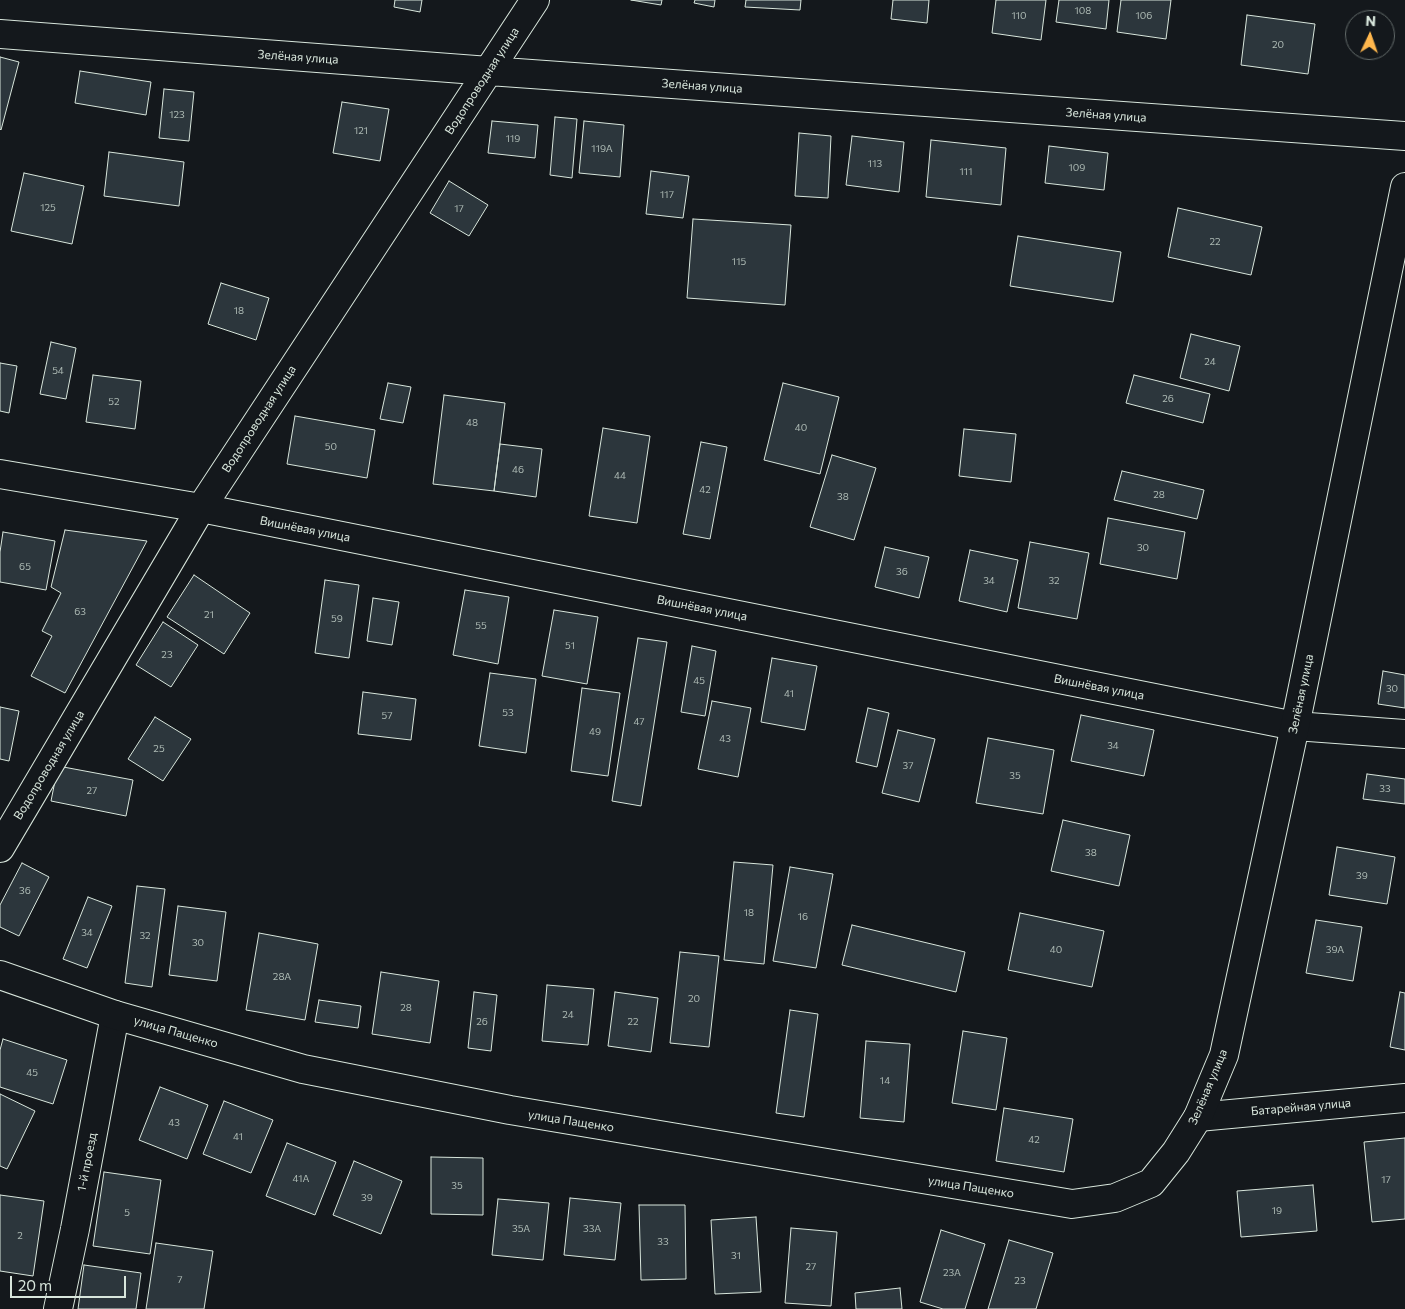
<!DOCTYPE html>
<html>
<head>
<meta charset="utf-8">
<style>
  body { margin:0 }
  #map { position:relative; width:1405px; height:1309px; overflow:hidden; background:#14181c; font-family:Commissioner,sans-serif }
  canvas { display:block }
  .north { position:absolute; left:1345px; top:10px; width:50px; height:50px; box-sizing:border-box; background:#14181c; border:1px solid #626a69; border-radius:50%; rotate:3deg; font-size:14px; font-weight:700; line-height:20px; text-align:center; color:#d8e6dc }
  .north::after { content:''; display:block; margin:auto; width:18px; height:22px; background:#ffb74d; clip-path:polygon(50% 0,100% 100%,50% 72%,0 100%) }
  .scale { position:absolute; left:10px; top:1276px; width:116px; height:22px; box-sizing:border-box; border:2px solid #d8e6dc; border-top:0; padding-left:6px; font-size:15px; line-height:18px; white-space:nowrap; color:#d8e6dc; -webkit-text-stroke:4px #14181c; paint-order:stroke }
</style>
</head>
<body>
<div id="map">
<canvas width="1405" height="1309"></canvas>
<div class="north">N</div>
<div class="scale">20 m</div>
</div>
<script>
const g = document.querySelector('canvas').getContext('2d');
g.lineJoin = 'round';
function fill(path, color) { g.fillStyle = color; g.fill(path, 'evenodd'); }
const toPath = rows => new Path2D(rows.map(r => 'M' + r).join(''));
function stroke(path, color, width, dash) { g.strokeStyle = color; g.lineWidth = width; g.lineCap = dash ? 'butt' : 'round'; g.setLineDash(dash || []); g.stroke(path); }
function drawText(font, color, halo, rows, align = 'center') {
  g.font = font + ' Commissioner,sans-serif'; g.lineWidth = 4; g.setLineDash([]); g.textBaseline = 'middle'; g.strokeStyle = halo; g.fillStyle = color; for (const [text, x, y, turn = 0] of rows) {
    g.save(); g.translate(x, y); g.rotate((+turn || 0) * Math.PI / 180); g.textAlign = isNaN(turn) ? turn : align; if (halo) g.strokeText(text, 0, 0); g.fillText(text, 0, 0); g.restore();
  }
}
const building = toPath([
  [395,0,422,0,420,12,394,7,395,0],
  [631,0,662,0,661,5,631,0],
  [695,0,715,0,714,7,694,3,695,0],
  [746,0,801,0,800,10,745,7,746,0],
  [893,0,929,0,927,23,891,19,893,0],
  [996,0,1046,0,1041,40,992,33,996,0],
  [1059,0,1109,0,1106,29,1056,22,1059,0],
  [1121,0,1171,0,1166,39,1117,32,1121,0],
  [1247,15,1315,24,1308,74,1241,65,1247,15],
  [0,57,19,62,1,130,0,129,0,57],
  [80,71,151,82,146,115,75,103,80,71],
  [164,89,194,92,189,141,159,138,164,89],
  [342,102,389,109,380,161,333,153,342,102],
  [555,117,577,119,572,178,550,175,555,117],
  [492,121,538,125,535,158,488,153,492,121],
  [584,121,624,125,620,177,579,173,584,121],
  [799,133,831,136,828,198,795,196,799,133],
  [852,136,904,142,899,192,846,185,852,136],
  [931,140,1006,148,1001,205,926,197,931,140],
  [1049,146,1108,153,1104,190,1045,183,1049,146],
  [109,152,184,162,179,206,104,196,109,152],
  [651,171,689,176,683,218,646,214,651,171],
  [24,173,84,186,72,244,11,231,24,173],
  [449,181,488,205,469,236,430,213,449,181],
  [1178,208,1262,227,1251,275,1168,257,1178,208],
  [693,219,791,225,785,305,687,298,693,219],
  [1018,236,1121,252,1113,302,1010,286,1018,236],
  [221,283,269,298,256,340,208,324,221,283],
  [1191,334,1240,346,1229,391,1180,378,1191,334],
  [51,342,76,348,66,399,40,394,51,342],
  [0,363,17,366,9,413,0,411,0,363],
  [93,375,141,381,135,429,86,422,93,375],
  [1134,375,1210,394,1203,423,1126,403,1134,375],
  [388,383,411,387,403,423,380,419,388,383],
  [783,383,839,397,820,474,764,460,783,383],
  [444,395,505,403,494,491,433,484,444,395],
  [295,416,375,430,367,478,287,464,295,416],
  [603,428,650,436,637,523,589,516,603,428],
  [964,429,1016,434,1011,482,959,476,964,429],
  [701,442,727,447,710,539,683,534,701,442],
  [500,444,542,449,536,497,494,491,500,444],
  [832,455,876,468,854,540,810,527,832,455],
  [1122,471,1204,490,1197,519,1114,500,1122,471],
  [1108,518,1185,532,1177,579,1100,564,1108,518],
  [65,530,147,541,65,693,31,676,52,636,42,631,61,593,51,587,65,530],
  [3,532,55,541,46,590,0,582,0,552,3,532],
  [1030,542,1089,553,1077,619,1018,608,1030,542],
  [885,547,929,557,919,598,875,587,885,547],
  [970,550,1018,560,1007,612,959,601,970,550],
  [194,575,250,613,224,654,167,617,194,575],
  [325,580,359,585,349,658,315,653,325,580],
  [465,590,509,597,498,664,453,655,465,590],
  [373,598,399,602,392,645,367,641,373,598],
  [554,610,598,617,587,684,542,676,554,610],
  [163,622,198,645,171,687,136,665,163,622],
  [638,638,667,642,641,806,612,801,638,638],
  [692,646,716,651,705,716,681,712,692,646],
  [772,658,817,666,805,730,761,722,772,658],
  [1383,671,1405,675,1405,708,1378,704,1383,671],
  [490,673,536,679,526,753,479,746,490,673],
  [582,688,620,693,608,776,571,771,582,688],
  [363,692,416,699,411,740,358,734,363,692],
  [712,701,751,708,738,777,698,769,712,701],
  [0,707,19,711,9,761,0,759,0,707],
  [868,708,889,713,877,767,856,762,868,708],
  [1081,715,1154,730,1144,776,1071,761,1081,715],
  [155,717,191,739,163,781,128,759,155,717],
  [898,730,935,739,919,802,882,793,898,730],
  [988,738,1054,750,1043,814,976,803,988,738],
  [58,766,133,780,126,816,51,801,58,766],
  [1367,774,1405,779,1405,804,1363,799,1367,774],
  [1063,820,1130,835,1119,886,1051,871,1063,820],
  [1337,847,1395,857,1387,904,1329,895,1337,847],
  [734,862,773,865,764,964,724,960,734,862],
  [22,863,49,877,19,936,0,927,0,905,22,863],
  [790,867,833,874,816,968,773,961,790,867],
  [137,886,165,889,152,987,125,983,137,886],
  [88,897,112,906,87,968,63,959,88,897],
  [178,906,226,912,217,981,169,975,178,906],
  [1020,913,1104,931,1092,987,1008,970,1020,913],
  [1316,920,1362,927,1353,981,1306,973,1316,920],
  [852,925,965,952,956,992,842,965,852,925],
  [259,933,318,944,305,1020,246,1010,259,933],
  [680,952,719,956,709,1047,670,1043,680,952],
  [381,972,439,981,430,1043,372,1034,381,972],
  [547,985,594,989,588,1045,542,1041,547,985],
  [474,992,497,995,491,1051,468,1048,474,992],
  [615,992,658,998,651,1052,608,1046,615,992],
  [1400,992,1405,993,1405,1050,1390,1047,1400,992],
  [319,1000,361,1006,358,1028,315,1022,319,1000],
  [790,1010,818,1014,804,1117,776,1113,790,1010],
  [963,1031,1007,1038,996,1110,952,1103,963,1031],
  [3,1039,67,1060,53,1104,0,1087,0,1050,3,1039],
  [866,1041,910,1044,904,1122,860,1118,866,1041],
  [160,1087,208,1105,187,1159,139,1140,160,1087],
  [0,1094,35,1111,7,1169,0,1166,0,1094],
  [224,1101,273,1120,251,1173,203,1154,224,1101],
  [1004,1108,1073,1119,1064,1172,996,1161,1004,1108],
  [1405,1138,1405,1219,1372,1222,1364,1142,1405,1138],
  [287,1143,336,1162,315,1215,266,1196,287,1143],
  [431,1157,483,1158,483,1215,431,1214,431,1157],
  [354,1161,402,1181,381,1234,333,1215,354,1161],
  [104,1172,161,1180,150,1254,93,1246,104,1172],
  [1313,1185,1317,1231,1241,1237,1237,1191,1313,1185],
  [0,1195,44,1201,33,1276,0,1271,0,1195],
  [570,1198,621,1203,615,1260,564,1255,570,1198],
  [498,1199,549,1203,543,1260,492,1255,498,1199],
  [639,1205,685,1205,686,1279,641,1280,639,1205],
  [756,1217,761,1292,715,1294,711,1220,756,1217],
  [791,1228,837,1232,831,1306,785,1303,791,1228],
  [941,1230,985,1244,965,1309,943,1309,920,1302,941,1230],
  [1009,1240,1053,1253,1036,1309,988,1309,1009,1240],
  [156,1243,213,1251,204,1309,146,1309,156,1243],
  [84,1265,141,1273,136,1309,78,1309,84,1265],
  [900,1288,902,1309,856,1309,855,1293,900,1288]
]);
fill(building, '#2c363c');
stroke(building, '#d8e6dc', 1);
const minor = toPath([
  [0,34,489,71,1405,136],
  [0,474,201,508,1295,726,1405,734],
  [0,848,201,508,535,0],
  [1198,1117,1405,1098],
  [58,1309,75,1229,115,1015]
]);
const tertiary = toPath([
  [0,975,115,1015,303,1069,510,1110,1072,1204,1115,1198,1151,1183,1176,1152,1198,1117,1224,1055,1295,726,1405,187]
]);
stroke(minor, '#d8e6dc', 30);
stroke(tertiary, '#d8e6dc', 30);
stroke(minor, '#14181c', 28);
stroke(tertiary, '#14181c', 28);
drawText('10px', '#adbab4', null, [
  ["108",1083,11],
  ["110",1019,16],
  ["106",1144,16],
  ["20",1278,45],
  ["123",177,115],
  ["121",361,131],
  ["119",513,139],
  ["119А",602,149],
  ["113",875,164],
  ["109",1077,168],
  ["111",966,172],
  ["117",667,195],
  ["125",48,208],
  ["17",459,209],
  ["22",1215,242],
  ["115",739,262],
  ["18",239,311],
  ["24",1210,362],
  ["54",58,371],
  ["26",1168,399],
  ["52",114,402],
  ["48",472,423],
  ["40",801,428],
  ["50",331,447],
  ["46",518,470],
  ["44",620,476],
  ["42",705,490],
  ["28",1159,495],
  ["38",843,497],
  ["30",1143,548],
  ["65",25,567],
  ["36",902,572],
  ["34",989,581],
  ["32",1054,581],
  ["63",80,612],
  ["21",209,615],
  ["59",337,619],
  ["55",481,626],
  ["51",570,646],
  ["23",167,655],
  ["45",699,681],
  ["30",1392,689],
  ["41",789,694],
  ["53",508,713],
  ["57",387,716],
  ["47",639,722],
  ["49",595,732],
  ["43",725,739],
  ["34",1113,746],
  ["25",159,749],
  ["37",908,766],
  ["35",1015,776],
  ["33",1385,789],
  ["27",92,791],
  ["38",1091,853],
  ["39",1362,876],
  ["36",25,891],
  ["18",749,913],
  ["16",803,917],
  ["34",87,933],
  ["32",145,936],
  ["30",198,943],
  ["40",1056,950],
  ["39А",1335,950],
  ["28А",282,977],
  ["20",694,999],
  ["28",406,1008],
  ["24",568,1015],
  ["26",482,1022],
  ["22",633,1022],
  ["45",32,1073],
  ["14",885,1081],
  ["43",174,1123],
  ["41",238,1137],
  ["42",1034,1140],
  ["41А",301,1179],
  ["17",1386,1180],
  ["35",457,1186],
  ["39",367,1198],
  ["19",1277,1211],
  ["5",127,1213],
  ["35А",521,1229],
  ["33А",592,1229],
  ["2",20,1236],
  ["33",663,1242],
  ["31",736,1256],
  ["27",811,1267],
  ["23А",952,1273],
  ["7",180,1280],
  ["23",1020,1281]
]);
drawText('12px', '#d8e6dc', '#14181c', [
  ["Зелёная улица",298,57,4],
  ["Водопроводная улица",482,81,-57],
  ["Зелёная улица",702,86,4],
  ["Зелёная улица",1106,115,4],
  ["Водопроводная улица",259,419,-57],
  ["Вишнёвая улица",305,529,11],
  ["Вишнёвая улица",702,608,11],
  ["Вишнёвая улица",1099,687,11],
  ["Зелёная улица",1301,694,-78],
  ["Водопроводная улица",49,765,-59],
  ["улица Пащенко",176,1032,16],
  ["Зелёная улица",1208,1087,-67],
  ["Батарейная улица",1301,1107,-5],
  ["улица Пащенко",571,1121,9],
  ["1-й проезд",87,1162,-79],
  ["улица Пащенко",971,1187,9]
]);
</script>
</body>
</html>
